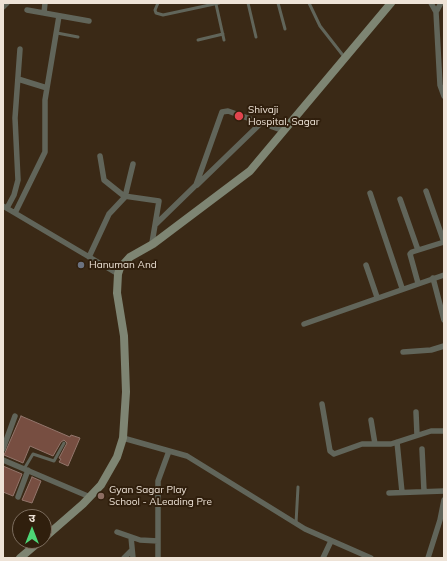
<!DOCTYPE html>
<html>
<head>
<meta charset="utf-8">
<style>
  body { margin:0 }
  #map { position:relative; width:447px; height:561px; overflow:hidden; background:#3a2916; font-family:Mulish,"Noto Sans Devanagari",sans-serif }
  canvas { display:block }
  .frame { position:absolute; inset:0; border:4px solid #eee3d7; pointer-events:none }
  .north { position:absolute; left:12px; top:509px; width:40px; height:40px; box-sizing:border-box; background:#301f0d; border:1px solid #7c6d5e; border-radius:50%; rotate:0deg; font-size:11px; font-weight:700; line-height:16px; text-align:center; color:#eee3d7 }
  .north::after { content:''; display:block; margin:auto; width:14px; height:18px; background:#4dd676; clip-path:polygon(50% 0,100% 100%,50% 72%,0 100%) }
</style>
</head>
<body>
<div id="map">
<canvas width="447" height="561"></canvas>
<div class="frame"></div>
<div class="north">उ</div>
</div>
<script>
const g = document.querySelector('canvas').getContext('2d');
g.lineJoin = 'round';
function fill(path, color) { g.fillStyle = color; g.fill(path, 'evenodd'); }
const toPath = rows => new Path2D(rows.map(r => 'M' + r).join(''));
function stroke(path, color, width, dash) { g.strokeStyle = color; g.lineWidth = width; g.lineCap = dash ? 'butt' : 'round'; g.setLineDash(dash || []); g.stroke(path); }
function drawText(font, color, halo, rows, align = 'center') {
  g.font = font + ' Mulish,sans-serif'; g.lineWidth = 4; g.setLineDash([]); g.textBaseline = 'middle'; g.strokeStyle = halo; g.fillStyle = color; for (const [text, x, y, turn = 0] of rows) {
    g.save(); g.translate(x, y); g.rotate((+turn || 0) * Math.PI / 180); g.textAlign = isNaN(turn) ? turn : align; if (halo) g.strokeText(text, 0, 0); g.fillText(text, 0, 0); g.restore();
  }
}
const building = toPath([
  [21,416,70,437,71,435,80,438,68,466,59,462,61,459,59,458,67,443,64,440,61,442,53,456,30,446,23,463,4,455,21,416],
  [3,466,22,474,13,496,3,492,3,466],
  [32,477,41,481,32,503,22,500,32,477]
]);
fill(building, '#774e41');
stroke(building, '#92756b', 1);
stroke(toPath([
  [158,3,155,10,156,13,163,15,219,3],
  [248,3,256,37],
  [278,3,285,29],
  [309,3,320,26,345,58],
  [216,4,224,40],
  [57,33,78,37],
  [198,40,223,34],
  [24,469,33,454,54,461,64,443],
  [296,523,298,487]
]), '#61655a', 3);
stroke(toPath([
  [431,3,436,12,440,85,444,96],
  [3,7,7,3],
  [27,10,89,21],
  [436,12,441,3],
  [44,13,45,3],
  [18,79,47,88],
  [100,156,104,180,124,196,159,201,152,243],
  [197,185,261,123],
  [426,191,444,242],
  [370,193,402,288],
  [400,199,418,250],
  [3,206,118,274],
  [7,208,14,195,18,180,15,118,20,49],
  [15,213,45,152,45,100,59,16],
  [156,224,196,185,222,112,228,111,284,131],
  [89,257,109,214,125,197,133,164],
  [366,265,377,297],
  [433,278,444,320],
  [418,283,410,254,412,252,444,242],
  [304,324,444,275],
  [403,352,431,350,444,346],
  [322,404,330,451,334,454,362,444,391,444,431,431,444,431],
  [416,412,417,435],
  [371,420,375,444],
  [123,438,187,456,305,529,371,558],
  [397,442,402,492],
  [3,449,15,416],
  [422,449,424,491],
  [3,460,90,497],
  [389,493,444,491],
  [18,497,28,470],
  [117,532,140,540,158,541],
  [131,537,133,558],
  [124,558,132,550],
  [158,558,158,481,169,451],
  [323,558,331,541],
  [428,558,440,520,444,500]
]), '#61655a', 5.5);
stroke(toPath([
  [44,538,83,504,101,485,117,457,123,438,126,392,124,336,117,293,118,274,120,268,130,257,153,244,250,171,391,3],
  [20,558,40,541]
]), '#7e8573', 8);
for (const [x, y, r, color] of [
  [239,116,5,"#e0444e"],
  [81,265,4,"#6b7280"],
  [101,496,4,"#8d6e63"]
]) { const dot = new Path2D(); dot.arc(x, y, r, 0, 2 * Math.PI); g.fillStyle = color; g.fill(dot); stroke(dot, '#301f0d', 1.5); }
drawText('10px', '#eee3d7', '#301f0d', [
  ["Shivaji",248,110],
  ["Hospital, Sagar",248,122],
  ["Hanuman And",89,265],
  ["Gyan Sagar Play",109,490],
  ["School - ALeading Pre",109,502]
], 'left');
</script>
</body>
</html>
